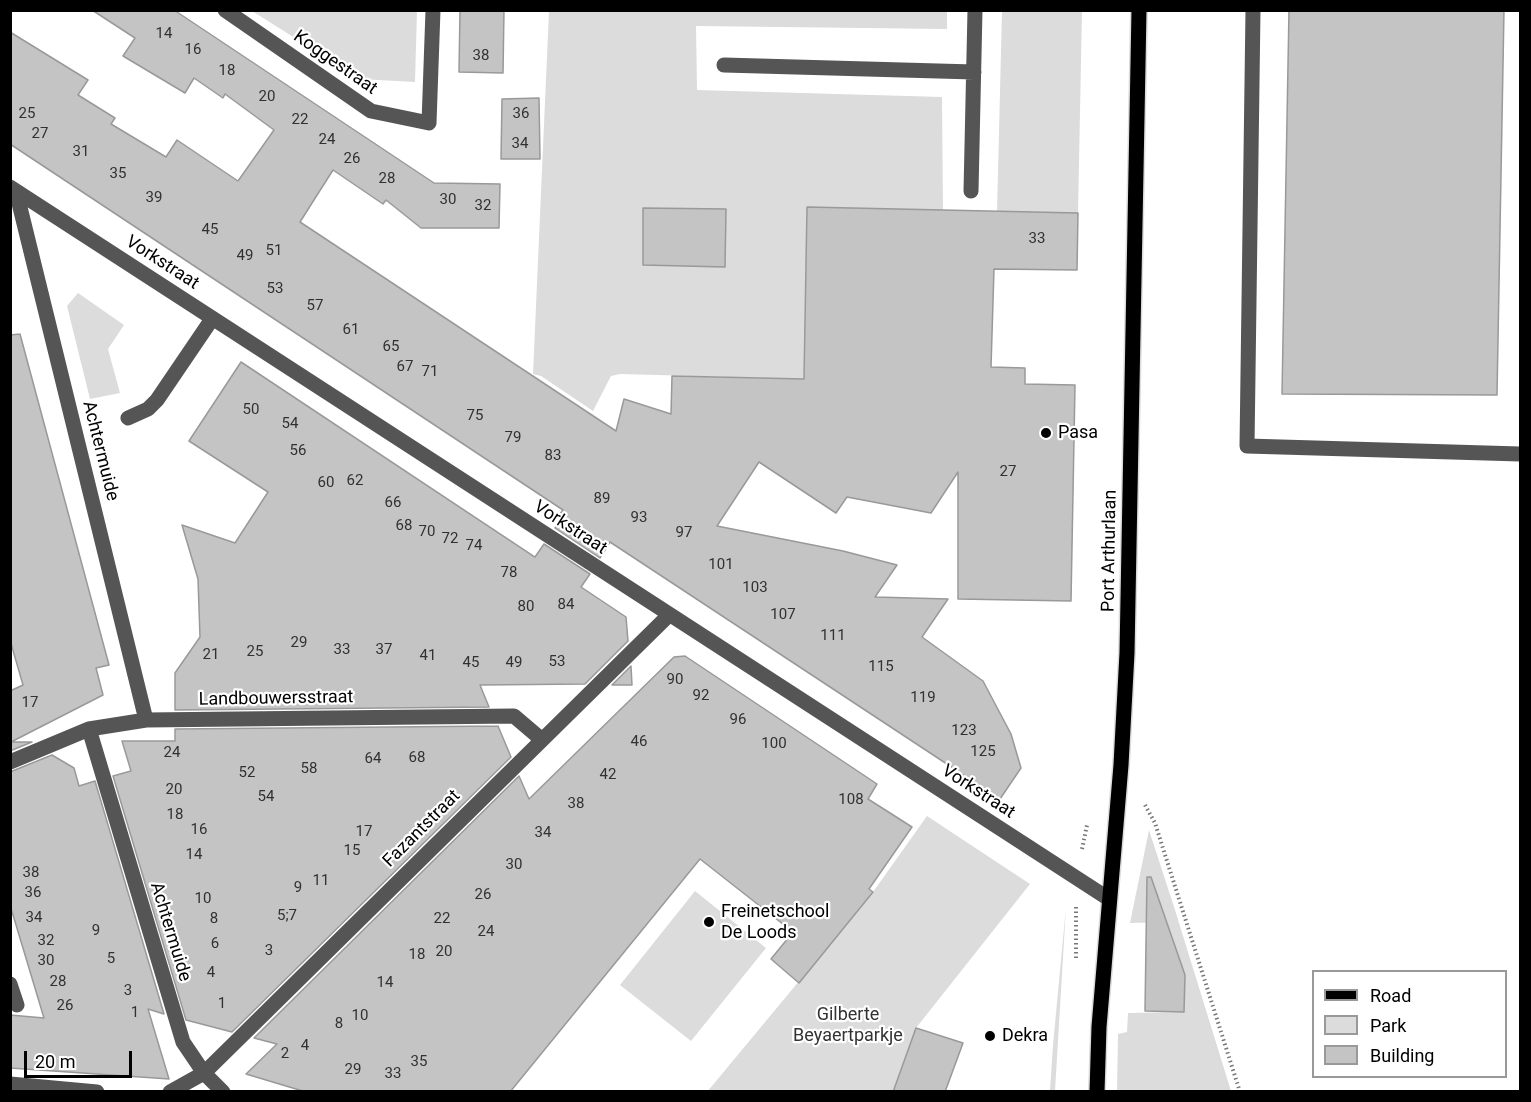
<!DOCTYPE html>
<html>
<head>
<meta charset="utf-8">
<style>
  body { margin:0 }
  #map { position:relative; width:1531px; height:1102px; overflow:hidden; background:#fff; font-family:Roboto,sans-serif }
  canvas { display:block }
  .frame { position:absolute; inset:0; border:12px solid #000; pointer-events:none }
  .legend { position:absolute; left:1312px; top:970px; width:195px; height:108px; box-sizing:border-box; background:#fff; border:2px solid #999; margin:0; padding:8px 10px; list-style:none; font-size:18px; color:#000 }
  .legend li { display:flex; align-items:center; gap:12px; height:30px }
  .legend b { width:30px; border:2px solid #999 }
  .scale { position:absolute; left:24px; top:1051px; width:108px; height:27px; box-sizing:border-box; border:3px solid #000; border-top:0; padding-left:8px; font-size:18px; line-height:21px; white-space:nowrap; color:#000; -webkit-text-stroke:4px #fff; paint-order:stroke }
</style>
</head>
<body>
<div id="map">
<canvas width="1531" height="1102"></canvas>
<div class="frame"></div>
<ul class="legend">
<li><b style="height:8px;background:#000"></b>Road</li>
<li><b style="height:16px;background:#dcdcdc"></b>Park</li>
<li><b style="height:16px;background:#c4c4c4"></b>Building</li>
</ul>
<div class="scale">20 m</div>
</div>
<script>
const g = document.querySelector('canvas').getContext('2d');
g.lineJoin = 'round';
function fill(path, color) { g.fillStyle = color; g.fill(path, 'evenodd'); }
const toPath = rows => new Path2D(rows.map(r => 'M' + r).join(''));
function stroke(path, color, width, dash) { g.strokeStyle = color; g.lineWidth = width; g.lineCap = dash ? 'butt' : 'round'; g.setLineDash(dash || []); g.stroke(path); }
function drawText(font, color, halo, rows, align = 'center') {
  g.font = font + ' Roboto,sans-serif'; g.lineWidth = 4.5; g.setLineDash([]); g.textBaseline = 'middle'; g.strokeStyle = halo; g.fillStyle = color; for (const [text, x, y, turn = 0] of rows) {
    g.save(); g.translate(x, y); g.rotate((+turn || 0) * Math.PI / 180); g.textAlign = isNaN(turn) ? turn : align; if (halo) g.strokeText(text, 0, 0); g.fillText(text, 0, 0); g.restore();
  }
}
fill(toPath([
  [252,11,417,11,415,82,360,79],
  [549,11,947,11,947,29,696,26,697,90,942,97,943,211,807,208,804,379,620,374,611,376,593,411,541,376,533,374],
  [1002,11,1082,11,1078,213,997,212],
  [78,293,124,325,108,349,120,393,90,399,67,306],
  [927,816,1030,884,916,1028,893,1091,707,1092,873,892],
  [1149,830,1175,910,1231,1091,1117,1092,1118,1034,1127,1032,1128,1013,1184,1012,1185,975,1167,922,1130,923],
  [695,891,766,948,691,1041,620,985],
  [1066,907,1055,1091,1050,1091,1053,1045]
]), '#dcdcdc');
const building = toPath([
  [92,10,174,10,434,183,500,184,499,228,421,228,386,200,383,204,333,170,300,222,616,431,624,399,671,414,672,376,804,379,807,207,1078,213,1077,270,994,269,991,367,1025,368,1025,384,1075,385,1071,601,958,599,958,472,931,513,847,497,836,513,759,462,717,526,843,551,897,565,875,597,948,599,922,637,983,681,1011,734,1021,768,1000,799,610,542,600,558,555,528,563,516,560,514,563,510,10,144,10,32,88,80,78,95,115,118,111,124,166,157,177,140,238,181,274,130,225,94,223,98,194,78,185,93,123,56,135,38,92,10],
  [460,10,504,10,503,73,459,72,460,10],
  [1289,10,1504,10,1497,395,1282,394,1289,10],
  [539,98,540,159,501,159,502,99,539,98],
  [643,208,726,209,725,267,643,265,643,208],
  [20,334,109,665,96,668,103,695,11,742,32,742,10,751,10,691,23,685,10,640,10,335,20,334],
  [241,362,535,557,544,544,590,574,581,587,626,617,628,641,585,684,480,685,489,707,175,710,175,673,200,637,198,579,182,525,235,543,268,492,189,441,241,362],
  [685,656,877,784,868,799,912,827,869,889,873,892,799,983,771,959,793,932,700,859,510,1092,306,1092,246,1074,277,1044,254,1038,519,776,529,799,674,657,685,656],
  [631,666,632,685,612,685,631,666],
  [498,726,511,757,232,1032,186,1020,113,776,131,771,122,741,175,741,175,729,498,726],
  [52,755,74,768,79,786,95,781,164,1014,148,1009,169,1079,10,1068,10,1015,44,1018,10,905,10,772,52,755],
  [1147,877,1151,877,1185,975,1184,1012,1145,1011,1147,877],
  [916,1028,963,1043,945,1092,893,1092,916,1028]
]);
fill(building, '#c4c4c4');
stroke(building, '#999', 1.5);
const major = toPath([
  [1097,1092,1099,1027,1121,765,1127,653,1139,10]
]);
stroke(major, '#dbdbdb', 18);
stroke(toPath([
  [1145,805,1155,823,1240,1092],
  [1082,849,1087,825],
  [1076,907,1076,960]
]), '#777', 4, [1.5, 3]);
stroke(toPath([
  [225,10,371,111,429,123,433,10],
  [1253,10,1247,446,1520,454],
  [724,65,974,72],
  [10,187,1109,899],
  [16,191,146,720],
  [971,191,975,10],
  [128,418,148,409,157,400,212,319],
  [89,729,183,1042,204,1073,223,1092],
  [10,762,89,729,146,720,514,716,541,739],
  [10,984,17,1005],
  [10,1084,97,1092],
  [170,1092,204,1073,669,615]
]), '#555', 15);
stroke(major, '#000', 15);
for (const [x, y, r, color] of [
  [1046,433,6,"#000"],
  [709,922,6,"#000"],
  [990,1036,6,"#000"]
]) { const dot = new Path2D(); dot.arc(x, y, r, 0, 2 * Math.PI); g.fillStyle = color; g.fill(dot); stroke(dot, '#fff', 2); }
drawText('15px', '#313131', null, [
  ["14",164,34],
  ["16",193,50],
  ["38",481,56],
  ["18",227,71],
  ["20",267,97],
  ["25",27,114],
  ["36",521,114],
  ["22",300,120],
  ["27",40,134],
  ["24",327,140],
  ["34",520,144],
  ["31",81,152],
  ["26",352,159],
  ["35",118,174],
  ["28",387,179],
  ["39",154,198],
  ["30",448,200],
  ["32",483,206],
  ["45",210,230],
  ["33",1037,239],
  ["51",274,251],
  ["49",245,256],
  ["53",275,289],
  ["57",315,306],
  ["61",351,330],
  ["65",391,347],
  ["67",405,367],
  ["71",430,372],
  ["50",251,410],
  ["75",475,416],
  ["54",290,424],
  ["79",513,438],
  ["56",298,451],
  ["83",553,456],
  ["27",1008,472],
  ["62",355,481],
  ["60",326,483],
  ["89",602,499],
  ["66",393,503],
  ["93",639,518],
  ["68",404,526],
  ["70",427,532],
  ["97",684,533],
  ["72",450,539],
  ["74",474,546],
  ["101",721,565],
  ["78",509,573],
  ["103",755,588],
  ["84",566,605],
  ["80",526,607],
  ["107",783,615],
  ["111",833,636],
  ["29",299,643],
  ["33",342,650],
  ["37",384,650],
  ["25",255,652],
  ["21",211,655],
  ["41",428,656],
  ["53",557,662],
  ["45",471,663],
  ["49",514,663],
  ["115",881,667],
  ["90",675,680],
  ["92",701,696],
  ["119",923,698],
  ["17",30,703],
  ["96",738,720],
  ["123",964,731],
  ["46",639,742],
  ["100",774,744],
  ["125",983,752],
  ["24",172,753],
  ["68",417,758],
  ["64",373,759],
  ["58",309,769],
  ["52",247,773],
  ["42",608,775],
  ["20",174,790],
  ["54",266,797],
  ["108",851,800],
  ["38",576,804],
  ["18",175,815],
  ["16",199,830],
  ["17",364,832],
  ["34",543,833],
  ["15",352,851],
  ["14",194,855],
  ["30",514,865],
  ["38",31,873],
  ["11",321,881],
  ["9",298,888],
  ["36",33,893],
  ["26",483,895],
  ["10",203,899],
  ["5;7",287,916],
  ["34",34,918],
  ["8",214,919],
  ["22",442,919],
  ["9",96,931],
  ["24",486,932],
  ["32",46,941],
  ["6",215,944],
  ["3",269,951],
  ["20",444,952],
  ["18",417,955],
  ["5",111,959],
  ["30",46,961],
  ["4",211,973],
  ["28",58,982],
  ["14",385,983],
  ["3",128,991],
  ["1",222,1004],
  ["26",65,1006],
  ["1",135,1013],
  ["10",360,1016],
  ["8",339,1024],
  ["4",305,1046],
  ["2",285,1054],
  ["35",419,1062],
  ["29",353,1070],
  ["33",393,1074]
]);
drawText('18px', '#000', '#fff', [
  ["Koggestraat",335,63,35],
  ["Vorkstraat",162,263,33],
  ["Achtermuide",100,451,76],
  ["Vorkstraat",570,528,33],
  ["Port Arthurlaan",1110,551,-89],
  ["Landbouwersstraat",276,699,-1],
  ["Vorkstraat",978,792,33],
  ["Fazantstraat",422,829,-45],
  ["Achtermuide",170,932,73]
]);
drawText('18px', '#000', '#fff', [
  ["Pasa",1058,433],
  ["Freinetschool",721,912],
  ["De Loods",721,933],
  ["Dekra",1002,1036]
], 'left');
drawText('18px', '#333', '#fff', [
  ["Gilberte",848,1015],
  ["Beyaertparkje",848,1036]
]);
</script>
</body>
</html>
